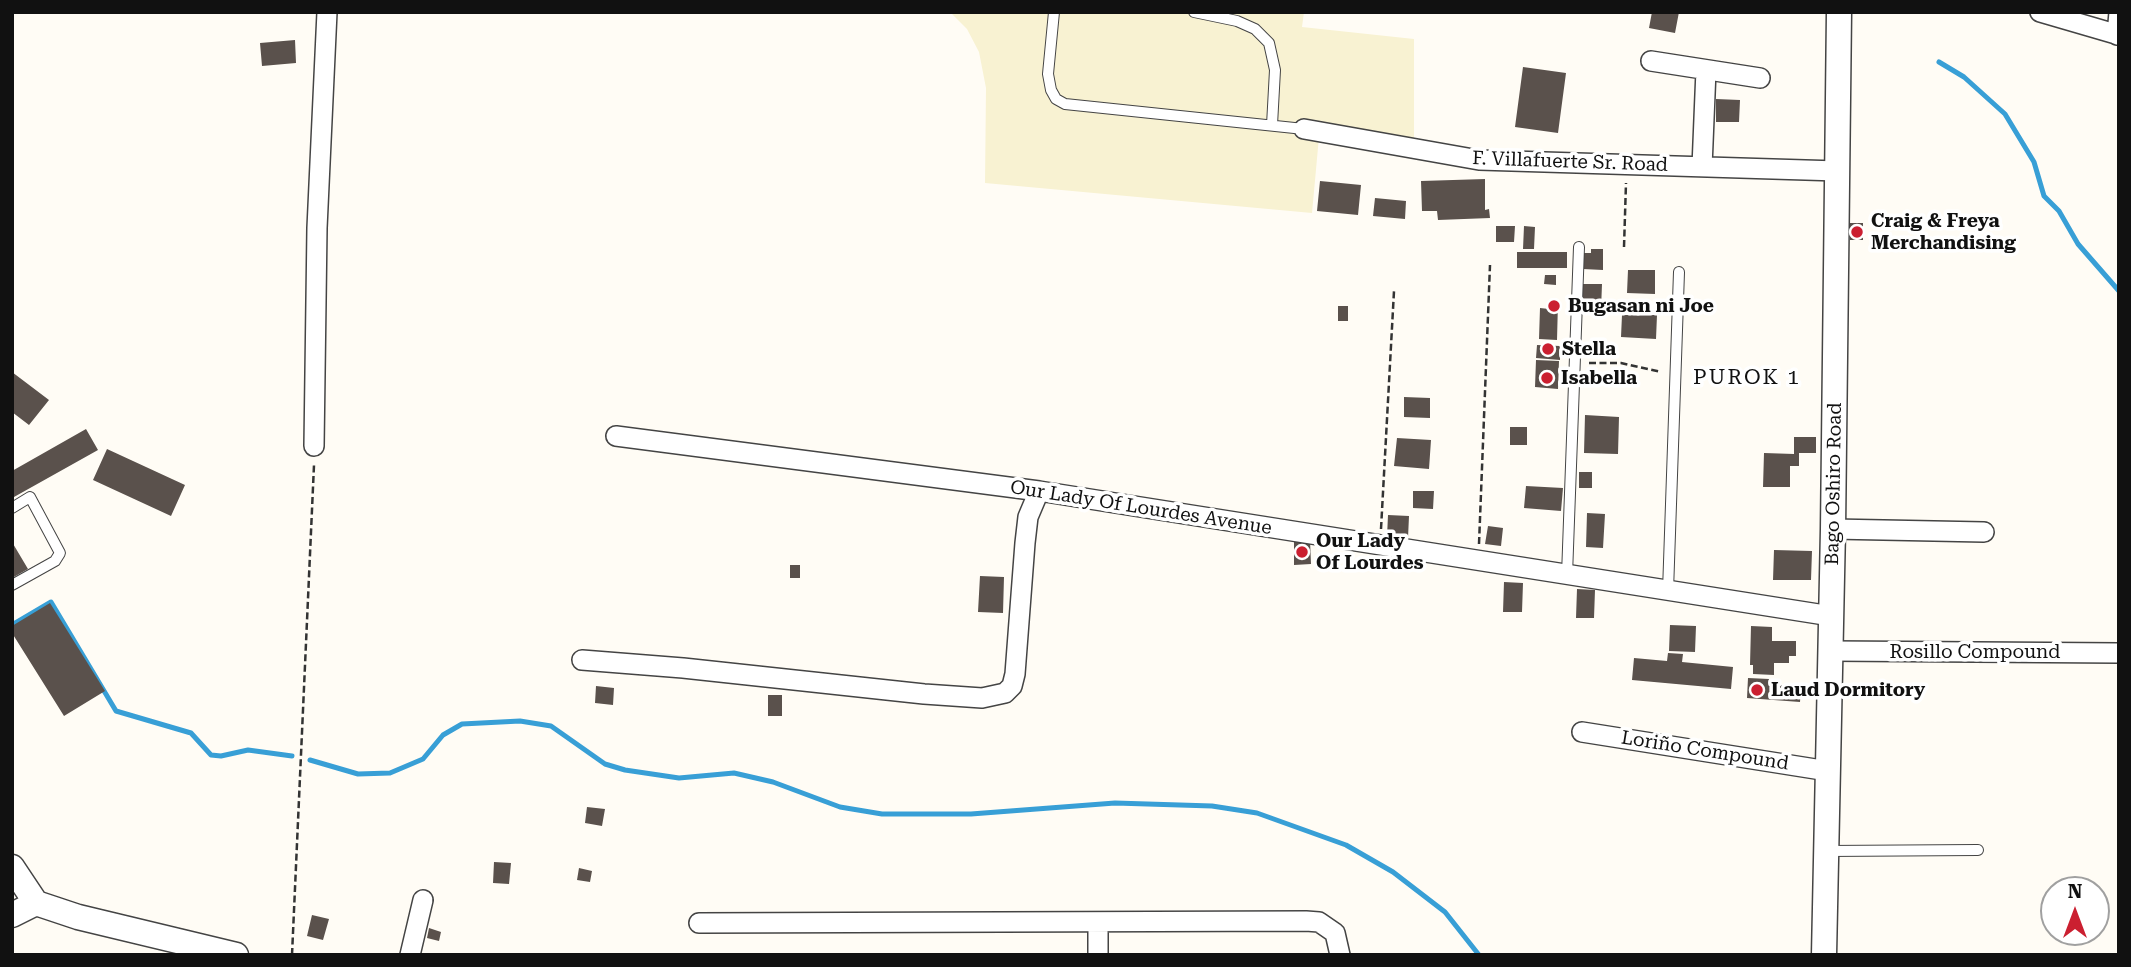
<!DOCTYPE html>
<html>
<head>
<meta charset="utf-8">
<style>
  body { margin:0 }
  #map { position:relative; width:2131px; height:967px; overflow:hidden; background:#fffcf5; font-family:"Roboto Serif",serif }
  canvas { display:block }
  .frame { position:absolute; inset:0; border:14px solid #111; pointer-events:none }
  .north { position:absolute; left:2040px; top:876px; width:70px; height:70px; box-sizing:border-box; background:#fff; border:2px solid #a0a0a0; border-radius:50%; rotate:0deg; font-size:19px; font-weight:700; line-height:28px; text-align:center; color:#111 }
  .north::after { content:''; display:block; margin:auto; width:24px; height:32px; background:#cb1f30; clip-path:polygon(50% 0,100% 100%,50% 72%,0 100%) }
</style>
</head>
<body>
<div id="map">
<canvas width="2131" height="967"></canvas>
<div class="frame"></div>
<div class="north">N</div>
</div>
<script>
const g = document.querySelector('canvas').getContext('2d');
g.lineJoin = 'round';
function fill(path, color) { g.fillStyle = color; g.fill(path, 'evenodd'); }
const toPath = rows => new Path2D(rows.map(r => 'M' + r).join(''));
function stroke(path, color, width, dash) { g.strokeStyle = color; g.lineWidth = width; g.lineCap = dash ? 'butt' : 'round'; g.setLineDash(dash || []); g.stroke(path); }
function drawText(font, color, halo, rows, align = 'center') {
  g.font = font + ' "Roboto Serif",serif'; g.lineWidth = 7; g.setLineDash([]); g.textBaseline = 'middle'; g.strokeStyle = halo; g.fillStyle = color; for (const [text, x, y, turn = 0] of rows) {
    g.save(); g.translate(x, y); g.rotate((+turn || 0) * Math.PI / 180); g.textAlign = isNaN(turn) ? turn : align; if (halo) g.strokeText(text, 0, 0); g.fillText(text, 0, 0); g.restore();
  }
}
fill(toPath([
  [950,12,1304,12,1302,27,1414,39,1414,144,1320,126,1312,213,985,183,986,88,979,52,967,29]
]), '#f8f2d2');
stroke(toPath([
  [1939,62,1964,77,2005,114,2034,162,2044,196,2059,211,2078,244,2119,291],
  [12,625,51,602,116,711,191,733,211,755,221,756,248,750,292,756],
  [310,760,358,774,390,773,423,759,443,735,462,724,520,721,551,726,605,764,625,770,679,778,734,773,773,782,840,807,882,814,971,814,1115,803,1212,806,1257,813,1346,845,1393,872,1445,912,1479,955]
]), '#389fd6', 5);
fill(toPath([
  [1652,12,1679,12,1675,33,1649,28],
  [295,40,296,63,262,66,260,43],
  [1523,67,1566,73,1558,133,1515,127],
  [1716,99,1740,100,1739,122,1716,122],
  [1485,179,1485,210,1489,209,1490,218,1438,220,1437,211,1422,211,1421,181],
  [1320,181,1361,185,1358,215,1317,211],
  [1375,198,1406,201,1405,219,1373,216],
  [1850,223,1863,223,1863,240,1850,240],
  [1496,226,1515,226,1514,242,1496,242],
  [1524,226,1535,227,1534,249,1523,249],
  [1591,249,1603,249,1603,270,1583,269,1583,253,1591,253],
  [1517,252,1567,252,1567,268,1517,268],
  [1628,270,1655,270,1655,294,1627,293],
  [1545,275,1556,275,1556,285,1544,284],
  [1583,284,1602,284,1601,310,1583,309],
  [1549,302,1558,302,1557,340,1539,339,1540,308,1549,309],
  [1338,306,1348,306,1348,321,1338,321],
  [1622,315,1657,315,1656,339,1621,337],
  [1537,345,1560,346,1560,360,1536,358],
  [1536,360,1559,361,1558,389,1535,387],
  [12,372,49,400,29,425,12,412],
  [1404,397,1430,398,1430,418,1404,417],
  [1585,415,1619,417,1618,454,1584,453],
  [1510,427,1527,427,1527,445,1510,445],
  [86,429,98,450,14,497,12,471],
  [1794,437,1816,437,1816,453,1799,453,1799,466,1790,466,1790,487,1763,487,1764,453,1794,454],
  [1397,438,1431,440,1429,469,1394,466],
  [107,449,185,485,171,516,93,480],
  [1579,472,1592,472,1592,488,1579,488],
  [1526,486,1563,488,1561,511,1524,508],
  [1413,491,1434,491,1433,509,1413,508],
  [1587,513,1605,514,1603,548,1586,547],
  [1388,515,1409,516,1408,538,1387,537],
  [1488,526,1503,528,1501,546,1485,544],
  [1310,540,1311,564,1294,565,1294,541],
  [12,542,28,569,12,578],
  [1774,550,1812,551,1811,580,1773,580],
  [790,565,800,565,800,578,790,578],
  [980,576,1004,577,1003,613,978,612],
  [1504,582,1523,583,1522,612,1503,612],
  [1577,589,1595,590,1594,618,1576,618],
  [50,603,105,691,64,716,12,633,12,626],
  [1670,625,1696,626,1695,652,1669,651],
  [1751,626,1772,627,1772,641,1796,641,1796,656,1789,656,1789,663,1774,663,1774,675,1753,674,1753,665,1750,665],
  [1668,653,1683,654,1682,662,1733,667,1731,689,1632,680,1634,658,1667,661],
  [1748,678,1769,679,1769,684,1801,687,1800,702,1747,698],
  [596,686,614,688,613,705,595,703],
  [768,695,782,695,782,716,768,716],
  [587,807,605,809,602,826,585,823],
  [494,862,511,863,509,884,493,883],
  [579,868,592,871,590,882,577,880],
  [312,915,329,919,323,940,307,936],
  [429,928,441,932,439,941,427,938]
]), '#5a514c');
const service = toPath([
  [1054,12,1048,74,1051,90,1056,99,1065,104,1304,129],
  [1194,12,1237,21,1255,29,1269,43,1275,70,1272,125],
  [12,508,30,497,60,553,55,561,12,585],
  [1567,575,1579,247],
  [1668,591,1679,272],
  [1826,851,1978,850]
]);
const minor = toPath([
  [2040,12,2119,35],
  [2117,35,2119,12],
  [1651,61,1760,78],
  [1304,129,1479,160,1838,171],
  [1702,167,1706,70],
  [616,436,1039,491,1831,616],
  [314,446,317,228,327,12],
  [1833,529,1984,532],
  [1831,651,2119,653],
  [582,660,683,668,924,694,982,698,1005,693,1012,686,1015,674,1025,543,1028,517,1039,491],
  [1582,732,1828,771],
  [699,923,1306,921,1319,922,1335,933,1340,955],
  [410,955,423,900],
  [1098,955,1098,922]
]);
const tertiary = toPath([
  [12,867,36,903],
  [36,903,78,917,236,955],
  [12,915,36,903],
  [1824,955,1833,529,1839,12]
]);
stroke(service, '#444', 12);
stroke(minor, '#444', 22);
stroke(tertiary, '#444', 27);
stroke(toPath([
  [1624,247,1626,183],
  [1589,363,1621,363,1661,372],
  [1381,529,1394,291],
  [1479,544,1490,265],
  [292,955,314,465]
]), '#333', 2.5, [7, 3.5]);
stroke(service, '#fff', 10);
stroke(minor, '#fff', 19);
stroke(tertiary, '#fff', 24);
for (const [x, y, r, color] of [
  [1857,232,7,"#cb1f30"],
  [1554,306,7,"#cb1f30"],
  [1548,349,7,"#cb1f30"],
  [1547,378,7,"#cb1f30"],
  [1302,552,7,"#cb1f30"],
  [1757,690,7,"#cb1f30"]
]) { const dot = new Path2D(); dot.arc(x, y, r, 0, 2 * Math.PI); g.fillStyle = color; g.fill(dot); stroke(dot, '#fff', 2.5); }
drawText('19px', '#111', '#fff', [
  ["F. Villafuerte Sr. Road",1570,162,2],
  ["Bago Oshiro Road",1834,484,-89],
  ["Our Lady Of Lourdes Avenue",1141,508,9],
  ["Rosillo Compound",1975,652],
  ["Loriño Compound",1705,751,9]
]);
drawText('bold 19px', '#111', '#fff', [
  ["Craig & Freya",1871,221],
  ["Merchandising",1871,243],
  ["Bugasan ni Joe",1568,306],
  ["Stella",1562,349],
  ["Isabella",1561,378],
  ["Our Lady",1316,541],
  ["Of Lourdes",1316,563],
  ["Laud Dormitory",1771,690]
], 'left');
g.letterSpacing = '2px';
drawText('21px', '#111', '#fff', [
  ["PUROK 1",1747,378]
]);
g.letterSpacing = '0px';
</script>
</body>
</html>
